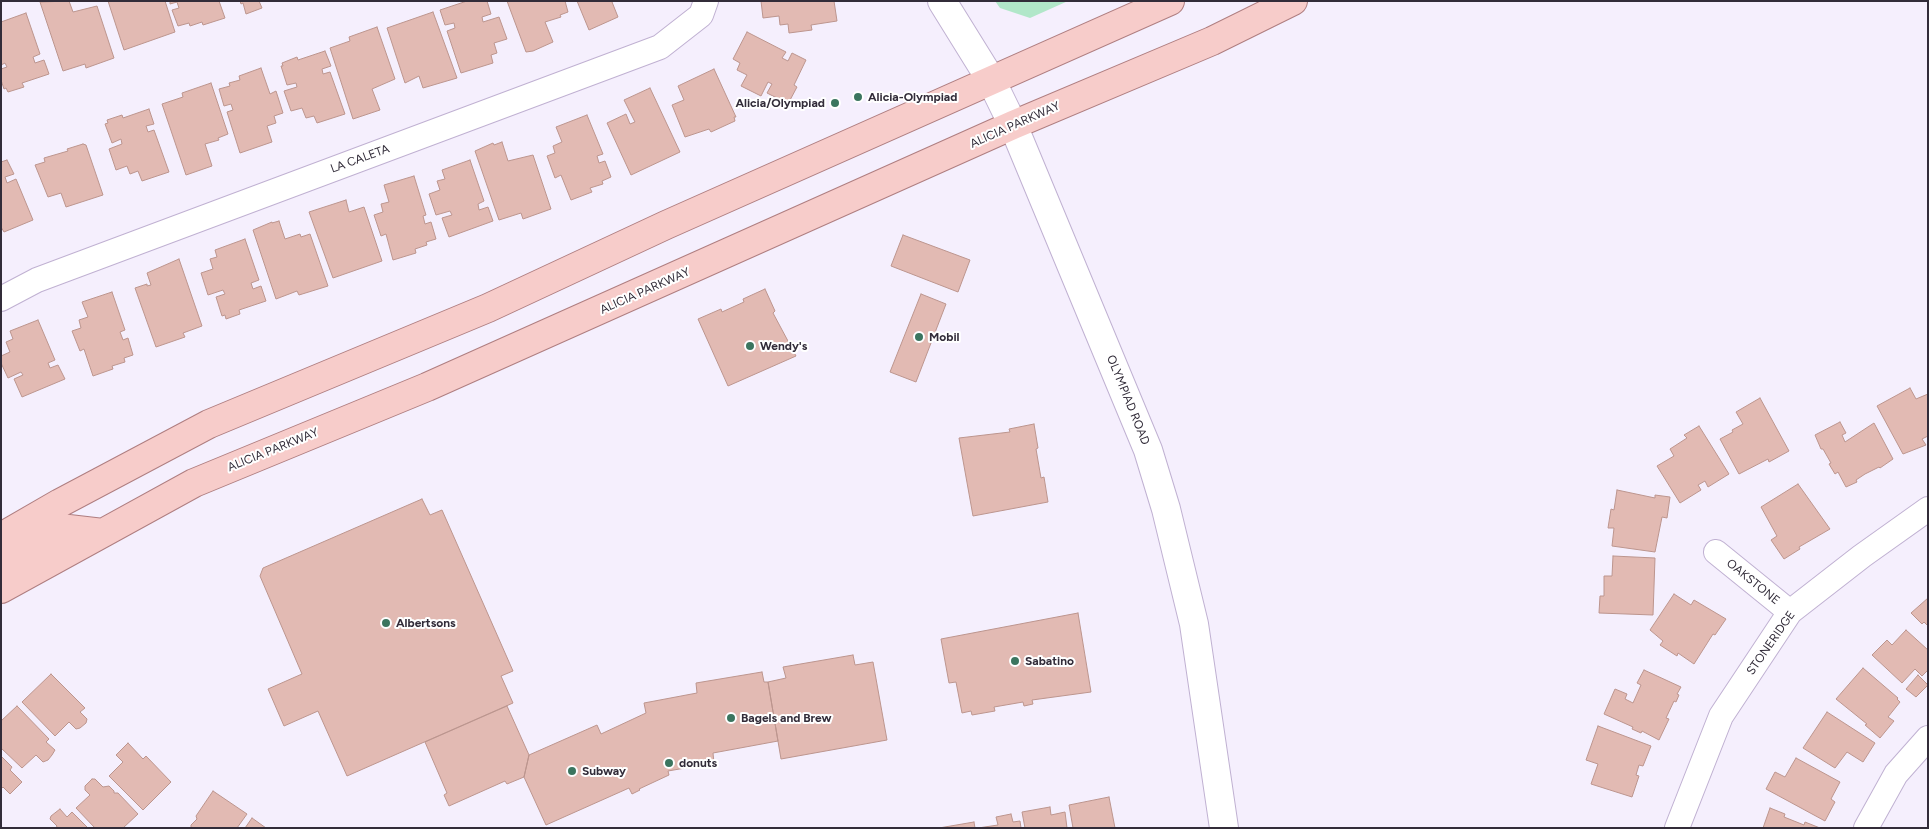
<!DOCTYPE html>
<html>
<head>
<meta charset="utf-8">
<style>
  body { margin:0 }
  #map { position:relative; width:1929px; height:829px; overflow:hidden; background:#f5effd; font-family:Figtree,sans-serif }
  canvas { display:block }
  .frame { position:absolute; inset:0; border:2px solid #322c39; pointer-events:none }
</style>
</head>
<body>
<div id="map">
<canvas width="1929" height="829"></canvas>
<div class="frame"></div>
</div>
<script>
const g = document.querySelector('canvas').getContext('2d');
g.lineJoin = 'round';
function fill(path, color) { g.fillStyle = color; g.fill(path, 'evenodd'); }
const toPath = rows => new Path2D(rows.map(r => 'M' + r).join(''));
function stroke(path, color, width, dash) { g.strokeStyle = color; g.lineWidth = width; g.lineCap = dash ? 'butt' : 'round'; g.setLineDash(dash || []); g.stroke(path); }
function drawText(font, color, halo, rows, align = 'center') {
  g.font = font + ' Figtree,sans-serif'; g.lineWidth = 4; g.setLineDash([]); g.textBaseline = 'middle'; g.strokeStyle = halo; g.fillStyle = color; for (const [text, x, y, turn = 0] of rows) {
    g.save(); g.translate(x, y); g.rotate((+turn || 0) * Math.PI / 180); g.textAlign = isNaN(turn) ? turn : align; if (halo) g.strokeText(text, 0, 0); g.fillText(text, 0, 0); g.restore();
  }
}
fill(toPath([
  [995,1,1068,1,1030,18,1000,8]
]), '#b1e7c9');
const building = toPath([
  [69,1,73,12,97,6,114,58,86,68,85,64,63,71,40,2,69,1],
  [108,1,165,1,175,32,124,50,108,1],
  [170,1,219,1,225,18,203,25,202,22,190,26,189,23,178,26,172,10,179,8,177,2,170,4,170,1],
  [240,1,259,1,262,8,246,14,243,3,241,4,240,1],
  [467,1,487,1,491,14,482,17,483,22,499,17,507,39,494,43,497,53,491,55,493,63,461,73,447,31,455,28,454,23,445,25,440,10,467,1],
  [507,1,565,1,568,12,560,15,561,17,545,22,553,42,533,51,526,52,507,1],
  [577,1,614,1,612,2,618,17,589,30,577,1],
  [761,1,834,1,837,21,811,25,812,30,789,33,788,24,780,25,779,16,763,18,761,1],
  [433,12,457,78,423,88,419,76,405,83,387,28,433,12],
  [26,13,40,54,33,57,35,63,44,60,49,74,22,83,24,87,8,92,6,88,4,89,1,80,1,69,7,67,5,63,1,65,1,22,26,13],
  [377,27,395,79,372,89,380,110,353,119,330,48,350,41,349,37,377,27],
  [747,32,786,52,782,58,788,61,792,53,806,60,794,85,797,87,789,102,786,100,785,102,767,93,772,84,768,82,761,96,741,86,747,75,737,70,740,63,733,59,747,32],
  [325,51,331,66,322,69,323,74,330,72,345,114,317,123,314,116,306,118,302,108,291,111,284,91,297,87,296,83,287,85,281,66,283,66,282,63,297,57,298,60,325,51],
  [261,68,270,94,276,91,283,113,274,116,276,123,267,126,272,142,240,153,227,112,233,110,231,104,224,106,219,89,230,86,229,83,240,80,239,76,261,68],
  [714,69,736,117,734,117,735,121,711,132,709,129,685,137,672,105,684,100,678,86,714,69],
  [211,83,228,134,218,138,219,140,205,144,212,166,186,175,162,104,183,97,182,93,211,83],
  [650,88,680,152,631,175,607,123,626,114,630,124,635,122,624,100,650,88],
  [149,109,154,124,146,126,148,132,154,130,169,172,142,181,138,171,130,174,127,166,116,170,109,149,122,144,121,139,112,143,105,124,108,123,107,120,122,115,123,118,149,109],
  [587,115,603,154,597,156,599,163,605,161,611,177,602,181,603,184,590,188,592,192,571,200,561,175,555,178,547,156,555,153,553,146,562,142,556,127,587,115],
  [502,142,508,161,533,155,551,209,523,219,521,213,499,220,475,151,493,143,494,145,502,142],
  [83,144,86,145,103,195,66,207,61,193,48,197,35,165,45,162,44,158,68,151,67,149,83,144],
  [7,160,14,174,5,177,7,183,16,179,33,220,4,232,1,227,1,162,7,160],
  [470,160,484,201,478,204,479,210,488,207,493,221,449,237,442,218,452,215,450,211,436,215,429,194,440,190,437,181,445,179,442,170,470,160],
  [414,176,426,215,423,216,425,224,431,222,436,239,426,242,427,245,415,249,416,253,393,260,386,234,381,236,374,215,383,212,381,204,389,202,384,185,414,176],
  [346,200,349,212,364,207,382,261,333,278,309,212,346,200],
  [279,221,285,239,300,234,301,237,310,234,328,286,299,295,297,291,276,299,253,230,272,222,272,223,279,221],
  [903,235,970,260,958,292,891,266,903,235],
  [245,239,259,280,251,283,253,289,261,286,266,301,239,310,240,314,226,319,225,315,222,316,216,297,225,294,223,290,208,295,201,273,213,269,210,259,217,257,215,250,245,239],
  [179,259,202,326,183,333,185,337,156,347,135,288,147,284,147,286,151,285,147,273,179,259],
  [765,289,775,311,773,313,796,356,728,386,698,319,721,309,722,312,744,302,743,299,765,289],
  [112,292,125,330,120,332,123,340,128,338,133,355,124,358,125,362,112,366,113,369,93,376,84,349,80,351,72,331,81,328,79,320,88,317,82,302,112,292],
  [921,294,946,304,916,382,890,372,921,294],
  [38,320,55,360,48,363,50,368,58,365,65,379,22,397,14,379,23,375,21,372,8,378,1,363,1,356,10,352,6,342,13,339,10,331,38,320],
  [1910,388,1916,399,1928,394,1928,436,1922,439,1926,445,1903,454,1877,406,1910,388],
  [1760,398,1789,451,1769,462,1768,459,1739,474,1720,439,1733,432,1732,430,1743,424,1736,412,1760,398],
  [1840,422,1846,433,1842,435,1845,442,1874,423,1893,459,1880,468,1879,467,1865,474,1856,480,1857,482,1846,487,1838,472,1835,474,1829,464,1831,463,1823,449,1821,449,1815,435,1840,422],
  [1034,424,1038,448,1036,449,1041,478,1044,477,1048,502,973,516,959,438,1010,432,1009,429,1034,424],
  [1699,426,1729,474,1708,487,1705,481,1698,485,1701,490,1680,503,1657,466,1674,456,1670,449,1687,438,1684,435,1699,426],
  [1798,484,1830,529,1799,547,1800,549,1784,559,1771,540,1777,536,1761,507,1798,484],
  [1617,490,1655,498,1655,495,1670,497,1667,518,1662,517,1655,552,1612,546,1614,528,1608,528,1611,509,1614,510,1617,490],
  [422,499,430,515,442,510,513,671,501,676,513,703,347,776,318,711,284,726,268,689,302,674,260,576,263,568,422,499],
  [1613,556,1655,558,1653,615,1599,613,1600,596,1604,596,1604,576,1612,576,1613,556],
  [1674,594,1691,605,1694,600,1726,619,1715,635,1713,634,1694,664,1678,653,1677,656,1660,645,1663,641,1650,630,1674,594],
  [1928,598,1928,626,1924,622,1922,624,1911,613,1928,598],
  [1078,613,1091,692,1032,700,1033,704,1024,706,1023,702,994,707,995,711,972,715,971,711,962,713,956,682,949,683,941,639,1078,613],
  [1906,630,1928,650,1928,670,1922,676,1915,669,1902,683,1872,655,1887,640,1892,645,1906,630],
  [853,655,855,665,873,662,887,740,781,759,768,682,786,678,783,667,853,655],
  [1863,668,1898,698,1897,699,1900,702,1888,717,1894,721,1880,738,1865,725,1867,724,1836,699,1863,668],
  [1644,670,1681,687,1677,694,1679,695,1676,702,1674,701,1666,718,1669,719,1659,740,1642,731,1641,733,1632,729,1633,727,1604,714,1615,689,1627,694,1625,699,1633,703,1641,685,1637,683,1644,670],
  [762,672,764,682,768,682,778,741,713,753,714,763,668,771,669,775,639,789,640,790,632,794,629,788,546,825,524,777,529,755,597,725,601,734,646,713,644,703,697,693,696,683,762,672],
  [51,674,85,708,80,712,87,719,86,723,80,728,76,729,69,722,55,736,22,702,51,674],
  [1918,675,1928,685,1916,697,1906,689,1918,675],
  [17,706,49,739,46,742,55,750,52,755,48,760,43,762,36,755,22,768,1,748,1,721,17,706],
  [507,706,529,755,524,777,507,784,505,781,449,806,444,795,447,793,425,742,507,706],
  [1827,712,1875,743,1863,762,1847,752,1835,768,1803,748,1827,712],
  [1598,726,1651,746,1643,766,1639,765,1636,775,1639,776,1632,797,1591,784,1598,764,1586,760,1598,726],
  [128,743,143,759,146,756,171,782,143,810,109,776,123,762,116,755,128,743],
  [1,756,12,767,10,770,22,782,10,794,3,787,1,789,1,756],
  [1796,758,1840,782,1831,799,1835,802,1825,821,1766,789,1775,772,1785,777,1796,758],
  [92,779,95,779,103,787,109,786,114,791,114,793,118,793,138,814,123,828,95,828,76,808,90,795,85,790,85,786,92,779],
  [213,791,247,814,237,828,191,828,191,825,197,819,196,816,213,791],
  [1109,797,1115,828,1073,828,1069,805,1109,797],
  [1050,807,1051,815,1065,812,1067,828,1025,828,1022,812,1050,807],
  [1770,808,1785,814,1784,817,1804,825,1805,822,1820,828,1763,828,1770,808],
  [60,809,67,817,72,812,88,828,56,828,57,826,50,819,51,816,60,809],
  [1011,814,1013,822,1020,821,1021,828,978,828,998,825,996,817,1011,814],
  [252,818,266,828,245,828,252,818],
  [974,822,975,828,939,828,974,822]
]);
fill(building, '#e2bab3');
stroke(building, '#bc958e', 1);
const minor = toPath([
  [1,299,37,280,660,47,701,15,706,1],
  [1716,552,1790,612],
  [1677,828,1721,716,1790,612,1862,556,1928,509],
  [1866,828,1896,774,1928,738]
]);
const secondary = toPath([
  [942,1,991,80,1013,125,1148,450,1166,509,1194,624,1224,828]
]);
const primary = toPath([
  [1,537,60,503,209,424,488,308,666,225,1170,1],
  [1,562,60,528,103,533],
  [1,589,194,483,427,387,1013,125,1212,41,1293,1]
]);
stroke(minor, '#c0b1d2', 26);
stroke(secondary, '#c0b1d2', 30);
stroke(primary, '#af7e80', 30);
stroke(minor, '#fff', 24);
stroke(secondary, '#fff', 28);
stroke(primary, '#f7ccca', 28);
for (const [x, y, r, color] of [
  [858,97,5,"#3b755f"],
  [835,103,5,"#3b755f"],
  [919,337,5,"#3b755f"],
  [750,346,5,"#3b755f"],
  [386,623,5,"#3b755f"],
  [1015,661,5,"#3b755f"],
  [731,718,5,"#3b755f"],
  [669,763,5,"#3b755f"],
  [572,771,5,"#3b755f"]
]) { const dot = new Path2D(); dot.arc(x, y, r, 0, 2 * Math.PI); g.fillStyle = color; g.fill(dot); stroke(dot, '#fff', 2); }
drawText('bold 12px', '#322c39', '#fff', [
  ["Alicia-Olympiad",868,97],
  ["Alicia/Olympiad",825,103,"right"],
  ["Mobil",929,337],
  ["Wendy's",760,346],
  ["Albertsons",396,623],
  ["Sabatino",1025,661],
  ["Bagels and Brew",741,718],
  ["donuts",679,763],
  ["Subway",582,771]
], 'left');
drawText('12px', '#322c39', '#fff', [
  ["ALICIA PARKWAY",1015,125,-24],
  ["LA CALETA",360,159,-20],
  ["ALICIA PARKWAY",645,291,-24],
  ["OLYMPIAD ROAD",1128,400,68],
  ["ALICIA PARKWAY",273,450,-22],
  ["OAKSTONE",1753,582,39],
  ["STONERIDGE",1771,643,-55]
]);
</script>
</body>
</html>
